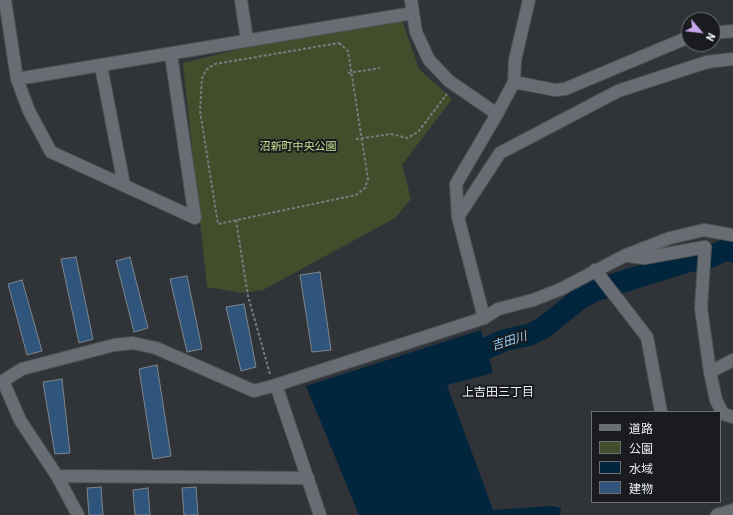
<!DOCTYPE html>
<html>
<head>
<meta charset="utf-8">
<style>
  body { margin:0 }
  #map { position:relative; width:733px; height:515px; overflow:hidden; background:#303439; font-family:Barlow,"Noto Sans JP",sans-serif }
  canvas { display:block }
  .legend { position:absolute; left:591px; top:411px; width:130px; height:92px; box-sizing:border-box; background:#191b1e; border:1px solid #6d7073; margin:0; padding:5px 7px; list-style:none; font-size:12px; color:#eceff3 }
  .legend li { display:flex; align-items:center; gap:8px; height:20px }
  .legend b { width:20px; border:1px solid #6d7073 }
  .north { position:absolute; left:681px; top:12px; width:40px; height:40px; box-sizing:border-box; background:#191b1e; border:1px solid #6d7073; border-radius:50%; rotate:118deg; font-size:11px; font-weight:700; line-height:16px; text-align:center; color:#eceff3 }
  .north::after { content:''; display:block; margin:auto; width:14px; height:18px; background:#c8a6ef; clip-path:polygon(50% 0,100% 100%,50% 72%,0 100%) }
</style>
</head>
<body>
<div id="map">
<canvas width="733" height="515"></canvas>
<ul class="legend">
<li><b style="height:5px;background:#686d73"></b>道路</li>
<li><b style="height:11px;background:#414d2b"></b>公園</li>
<li><b style="height:11px;background:#00253d"></b>水域</li>
<li><b style="height:11px;background:#2f557c"></b>建物</li>
</ul>
<div class="north">N</div>
</div>
<script>
const g = document.querySelector('canvas').getContext('2d');
g.lineJoin = 'round';
function fill(path, color) { g.fillStyle = color; g.fill(path, 'evenodd'); }
const toPath = rows => new Path2D(rows.map(r => 'M' + r).join(''));
function stroke(path, color, width, dash) { g.strokeStyle = color; g.lineWidth = width; g.lineCap = dash ? 'butt' : 'round'; g.setLineDash(dash || []); g.stroke(path); }
function drawText(font, color, halo, rows, align = 'center') {
  g.font = font + ' Barlow,"Noto Sans JP",sans-serif'; g.lineWidth = 4; g.setLineDash([]); g.textBaseline = 'middle'; g.strokeStyle = halo; g.fillStyle = color; for (const [text, x, y, turn = 0] of rows) {
    g.save(); g.translate(x, y); g.rotate((+turn || 0) * Math.PI / 180); g.textAlign = isNaN(turn) ? turn : align; if (halo) g.strokeText(text, 0, 0); g.fillText(text, 0, 0); g.restore();
  }
}
fill(toPath([
  [402,20,419,69,452,99,402,165,411,199,395,218,263,290,243,293,207,287,183,63,244,48]
]), '#414d2b');
fill(toPath([
  [481,330,493,373,447,385,493,510,552,506,561,508,560,515,359,515,306,386]
]), '#00253d');
stroke(toPath([
  [459,360,505,340,529,335,543,328,578,300,593,291,689,261,705,259,725,250,733,251]
]), '#00253d', 22);
const building = toPath([
  [76,257,93,339,79,343,61,259,76,257],
  [130,257,148,328,134,332,116,261,130,257],
  [320,272,331,350,312,352,300,275,320,272],
  [187,276,202,349,187,352,170,279,187,276],
  [22,280,42,351,27,355,8,284,22,280],
  [244,304,256,367,241,371,226,307,244,304],
  [157,365,171,456,153,459,139,369,157,365],
  [62,379,70,453,55,454,43,382,62,379],
  [101,487,103,515,89,515,87,488,101,487],
  [196,487,198,515,184,515,182,488,196,487],
  [148,488,150,515,135,515,133,490,148,488]
]);
fill(building, '#2f557c');
stroke(building, '#7f858a', 1);
const street = toPath([
  [5,0,17,79,29,111,51,152,195,218,171,55],
  [241,0,247,40],
  [713,33,733,31],
  [101,66,124,185],
  [17,79,413,13],
  [514,82,555,90,565,89,689,37],
  [497,114,514,82,515,60,529,0],
  [458,217,500,153,618,91,707,62,733,59],
  [628,256,644,258,705,247,701,308,710,372,716,400,723,414,733,417],
  [595,270,647,337,661,412],
  [484,318,498,309,533,300,561,289,626,255,670,238,704,230,733,235],
  [710,372,733,360],
  [57,476,308,478],
  [78,515,57,476,20,420,3,381,22,369,114,345,133,343,156,348,254,391,276,385],
  [717,515,733,510]
]);
const secondary = toPath([
  [320,515,276,385,484,318,458,217,456,184,497,114,449,81,429,60,416,32,411,0]
]);
stroke(street, '#4f5357', 14);
stroke(secondary, '#4f5357', 14);
stroke(toPath([
  [339,43,348,51,368,179,365,188,356,195,218,224,200,111,202,78,206,70,215,64,339,43],
  [348,73,380,68],
  [356,139,391,134,407,138,418,132,447,94],
  [236,220,248,296,270,374]
]), '#797c81', 2, [3, 2]);
stroke(street, '#686d73', 12);
stroke(secondary, '#686d73', 12);
drawText('11px', '#c4e191', '#191b1e', [
  ["沼新町中央公園",298,146]
]);
drawText('italic 12px', '#95d1fc', '#191b1e', [
  ["吉田川",509,341,-17]
]);
drawText('12px', '#eceff3', '#191b1e', [
  ["上吉田三丁目",498,392]
]);
</script>
</body>
</html>
